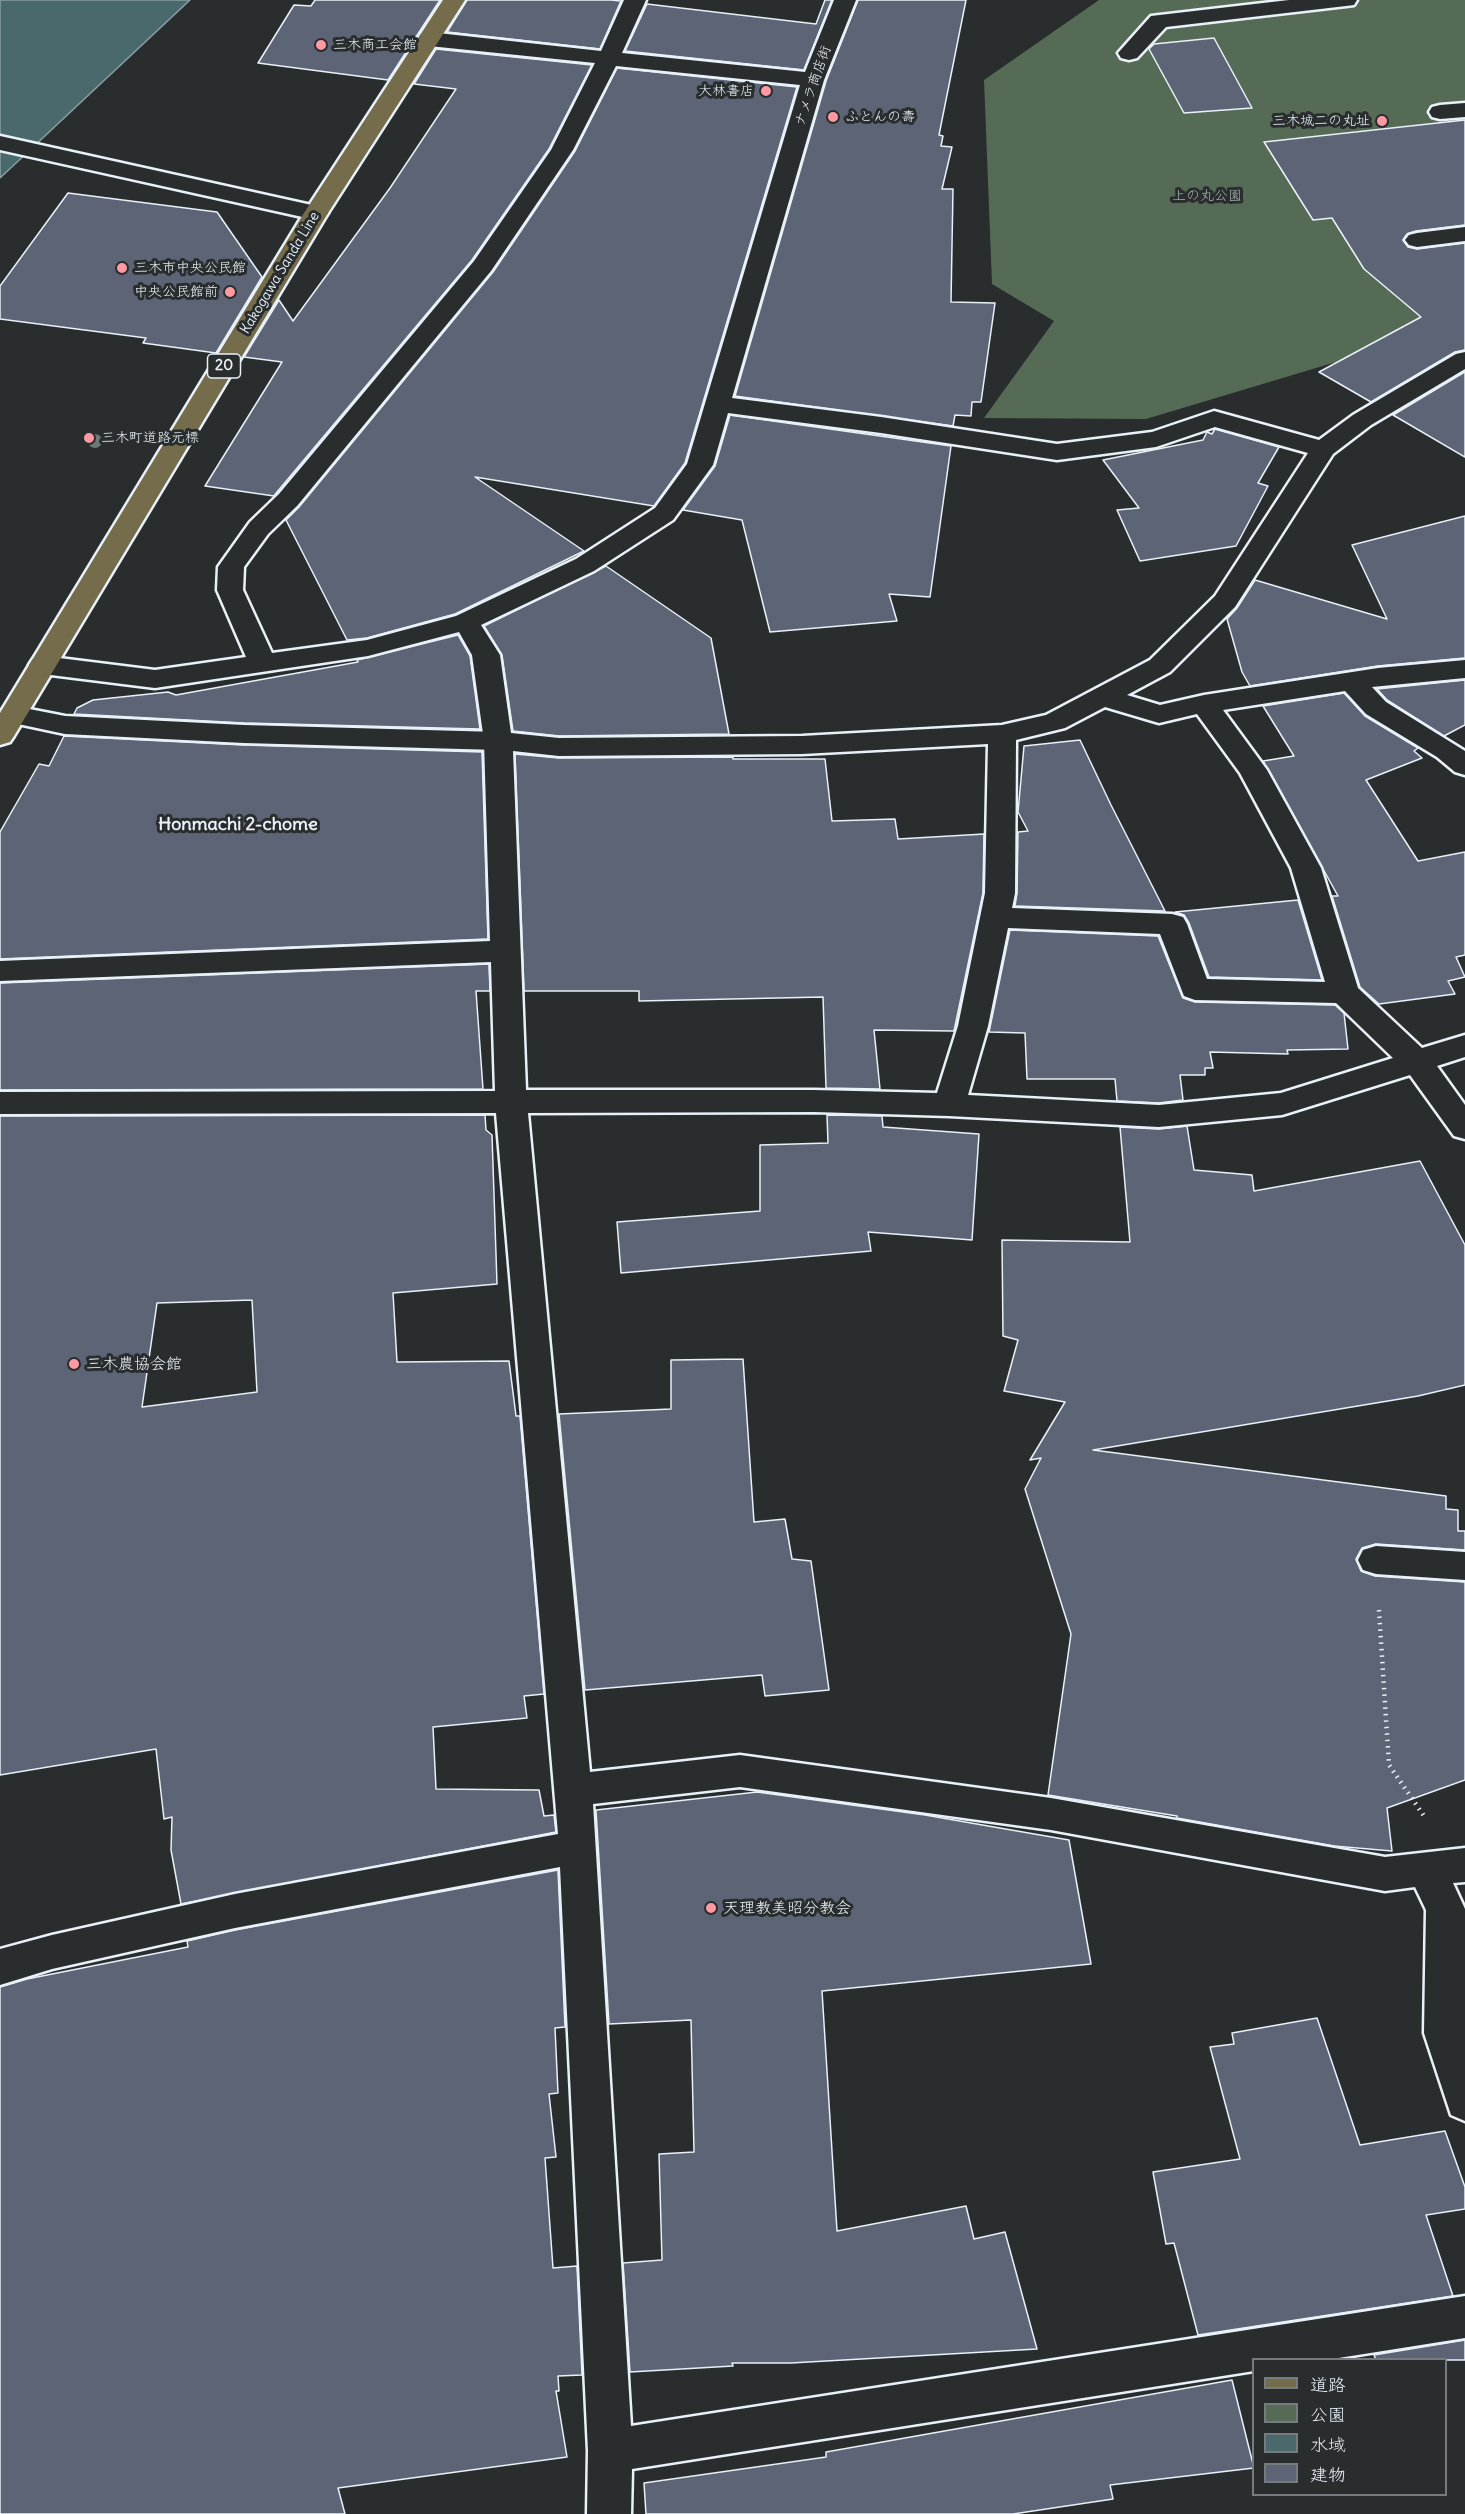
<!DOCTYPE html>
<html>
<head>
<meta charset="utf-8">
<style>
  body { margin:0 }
  #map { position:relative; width:1465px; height:2514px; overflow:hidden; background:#2a2d2e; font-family:Delius,"Klee One",sans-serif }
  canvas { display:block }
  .legend { position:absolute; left:1252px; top:2358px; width:195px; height:138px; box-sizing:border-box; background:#2a2d2e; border:2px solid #767b7f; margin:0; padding:8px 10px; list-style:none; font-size:18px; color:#e8f1f8 }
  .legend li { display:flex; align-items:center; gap:12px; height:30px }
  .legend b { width:30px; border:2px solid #767b7f }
</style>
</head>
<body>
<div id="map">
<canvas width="1465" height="2514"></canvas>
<ul class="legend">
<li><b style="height:8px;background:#746c4b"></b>道路</li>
<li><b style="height:16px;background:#566b56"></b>公園</li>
<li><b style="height:16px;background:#4a696c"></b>水域</li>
<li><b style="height:16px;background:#5d6476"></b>建物</li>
</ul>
</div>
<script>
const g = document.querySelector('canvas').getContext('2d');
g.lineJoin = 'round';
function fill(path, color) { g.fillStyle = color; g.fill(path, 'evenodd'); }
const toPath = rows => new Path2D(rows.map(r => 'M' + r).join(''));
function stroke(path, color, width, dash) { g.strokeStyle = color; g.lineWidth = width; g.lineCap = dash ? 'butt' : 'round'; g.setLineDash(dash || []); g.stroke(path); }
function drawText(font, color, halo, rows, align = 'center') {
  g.font = font + ' Delius,"Klee One",sans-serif'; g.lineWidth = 6; g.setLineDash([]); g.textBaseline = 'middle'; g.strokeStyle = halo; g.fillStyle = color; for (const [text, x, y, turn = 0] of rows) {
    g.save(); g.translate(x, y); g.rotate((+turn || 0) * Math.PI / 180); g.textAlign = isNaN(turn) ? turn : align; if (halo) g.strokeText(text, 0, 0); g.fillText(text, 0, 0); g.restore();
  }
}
fill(toPath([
  [1099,0,1465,0,1465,321,1446,329,1146,419,984,418,1054,321,992,284,984,80]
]), '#566b56');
const water = toPath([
  [0,0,190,0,0,178,0,0]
]);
fill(water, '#4a696c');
stroke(water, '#899fa4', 1.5);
const building = toPath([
  [315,0,440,0,388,80,258,63,294,5,311,6,315,0],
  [467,0,611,0,621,1,600,49,447,32,467,0],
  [825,0,832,0,804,70,625,51,647,4,816,24,825,0],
  [858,0,966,0,939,135,943,136,941,146,952,147,942,189,953,189,951,302,995,303,981,402,972,402,971,416,955,415,953,426,735,396,826,81,858,0],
  [1214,38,1252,108,1184,113,1149,49,1154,44,1214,38],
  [436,49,592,65,549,149,472,260,277,492,274,496,205,486,282,362,244,357,279,300,293,321,390,188,456,89,414,84,436,49],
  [617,68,797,87,685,463,654,506,475,477,584,551,455,614,367,638,347,640,286,520,299,507,493,272,575,151,617,68],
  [1465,120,1465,225,1416,231,1407,234,1403,240,1408,247,1417,249,1465,243,1465,350,1455,352,1371,402,1319,372,1421,317,1364,269,1332,218,1313,220,1264,142,1465,120],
  [68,193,217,212,262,277,216,353,143,343,146,338,0,319,0,286,68,193],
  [1465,372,1465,457,1393,415,1465,372],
  [730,415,951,446,930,597,889,594,897,621,770,632,742,520,683,510,715,466,730,415],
  [1215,429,1279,447,1258,483,1268,486,1236,546,1140,561,1117,510,1139,508,1103,460,1203,440,1207,432,1212,434,1215,429],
  [1465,516,1465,658,1378,666,1250,686,1242,672,1227,619,1237,608,1255,580,1387,619,1352,545,1465,516],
  [606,566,711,638,729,734,559,736,513,731,502,655,484,626,606,566],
  [458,635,470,656,480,729,244,723,74,714,77,708,93,700,168,692,176,695,358,662,357,660,458,635],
  [1465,680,1465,725,1444,736,1387,700,1377,689,1465,680],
  [1344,693,1365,716,1418,748,1414,751,1422,758,1366,780,1418,861,1465,852,1465,955,1456,957,1465,977,1448,981,1455,994,1379,1004,1360,987,1332,896,1338,896,1263,761,1294,756,1263,706,1344,693],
  [64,736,244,745,482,752,488,939,0,959,0,832,39,764,49,766,64,736],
  [1080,740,1111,805,1165,911,1015,906,1017,893,1018,832,1028,831,1018,812,1024,746,1080,740],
  [515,754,559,758,733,757,733,759,825,759,832,821,895,819,898,839,984,834,983,893,954,1031,874,1030,880,1089,826,1088,823,997,639,1001,639,991,524,991,515,754],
  [1298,900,1322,980,1209,977,1189,923,1184,915,1175,912,1298,900],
  [1010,930,1158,936,1183,998,1195,1002,1335,1005,1344,1013,1348,1049,1287,1050,1288,1054,1210,1052,1213,1068,1205,1068,1205,1075,1180,1075,1183,1100,1159,1103,1117,1101,1115,1079,1027,1079,1025,1033,989,1032,1010,930],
  [489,964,490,991,476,991,483,1089,0,1090,0,983,489,964],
  [485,1115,486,1130,492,1135,497,1284,393,1293,397,1362,509,1361,516,1416,520,1416,544,1694,524,1696,527,1718,433,1727,436,1789,539,1790,544,1816,554,1815,556,1832,181,1904,171,1850,172,1817,164,1819,156,1749,0,1775,0,1116,485,1115],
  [252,1300,257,1392,142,1407,157,1303,252,1300],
  [827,1115,882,1116,883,1127,979,1134,972,1240,868,1232,871,1251,621,1273,617,1222,760,1211,760,1145,828,1143,827,1115],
  [1187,1126,1194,1170,1252,1175,1254,1191,1420,1161,1465,1245,1465,1385,1418,1396,1093,1450,1446,1496,1446,1509,1458,1510,1458,1531,1465,1531,1465,1550,1376,1544,1362,1548,1356,1559,1361,1571,1375,1576,1465,1582,1465,1780,1387,1808,1392,1851,1334,1846,1177,1818,1177,1816,1048,1795,1071,1634,1025,1489,1041,1458,1030,1460,1065,1402,1004,1391,1018,1340,1003,1336,1002,1240,1130,1242,1120,1127,1159,1129,1187,1126],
  [743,1359,754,1522,785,1519,792,1559,811,1561,829,1690,765,1696,762,1675,585,1690,559,1414,671,1409,671,1360,743,1359],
  [757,1792,925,1815,1069,1840,1091,1964,822,1991,837,2231,966,2206,974,2239,1005,2232,1037,2349,791,2363,732,2363,733,2366,630,2372,623,2263,662,2260,659,2154,694,2152,691,2020,609,2024,596,1810,757,1792],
  [558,1870,565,2027,555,2028,558,2093,549,2094,556,2157,545,2158,553,2268,577,2266,582,2375,558,2376,559,2391,556,2391,567,2457,338,2488,345,2514,0,2514,0,1987,27,1979,188,1947,187,1941,235,1930,558,1870],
  [1317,2018,1360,2145,1445,2131,1465,2187,1465,2209,1426,2215,1453,2296,1198,2335,1174,2243,1166,2244,1153,2172,1240,2159,1210,2047,1234,2044,1232,2033,1317,2018],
  [1465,2340,1465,2360,1376,2360,1374,2355,1465,2340],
  [1232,2380,1254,2468,1110,2485,1113,2499,1013,2514,646,2514,644,2483,826,2457,826,2452,1232,2380]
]);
fill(building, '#5d6476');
stroke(building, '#e8f1f8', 1.5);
const service = toPath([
  [1289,0,1357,0,1354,5,1346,6,1166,27,1137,58,1129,60,1121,58,1118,53,1151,16,1289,0],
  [1465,103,1465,117,1440,119,1432,117,1429,112,1432,107,1440,105,1465,103],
  [1465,227,1465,241,1417,247,1409,245,1405,240,1409,235,1417,233,1465,227],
  [14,706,65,716,244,725,498,732,508,735,512,741,508,747,498,750,244,743,65,734,4,721,0,715,4,709,14,706]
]);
const minor = toPath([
  [624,0,646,0,622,53,805,72,834,0,856,0,824,80,732,398,881,417,1057,444,1152,432,1214,411,1319,440,1353,415,1456,354,1465,352,1465,369,1371,425,1333,454,1235,607,1170,672,1127,695,1160,705,1204,695,1378,668,1465,660,1465,678,1372,687,1386,702,1465,751,1465,775,1455,772,1437,757,1366,714,1345,691,1223,710,1267,770,1321,868,1358,988,1422,1048,1465,1035,1465,1057,1437,1066,1465,1105,1465,1139,1454,1136,1410,1075,1282,1115,1159,1127,949,1116,814,1112,528,1113,590,1772,740,1755,1051,1798,1385,1857,1465,1848,1465,1882,1453,1883,1465,1909,1465,2121,1451,2115,1424,2033,1426,1910,1415,1887,1385,1891,1051,1830,740,1787,593,1804,631,2426,1465,2296,1465,2338,1326,2360,1254,2360,1254,2371,632,2469,631,2514,587,2514,588,2451,560,1867,235,1928,52,1969,0,1985,0,1949,52,1935,235,1894,558,1834,496,1113,0,1114,0,1092,495,1091,491,962,0,981,0,961,490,941,484,741,472,655,459,632,368,656,155,688,43,674,33,671,29,665,33,659,43,656,155,670,246,657,217,590,218,567,250,522,279,494,474,261,551,150,595,63,429,46,421,44,418,39,421,34,429,32,601,51,624,0],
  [616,66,800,85,687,464,655,508,576,559,456,616,367,640,272,653,243,590,244,567,268,534,297,506,491,271,573,150,616,66],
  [728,413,881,433,1057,460,1156,447,1215,427,1308,453,1215,596,1150,660,1046,715,1002,725,802,736,559,738,511,733,500,655,481,625,594,571,673,520,713,465,728,413],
  [1105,707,1159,723,1197,714,1240,773,1291,868,1325,982,1207,979,1187,924,1183,917,1172,914,1012,908,1015,893,1016,740,1065,728,1105,707],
  [988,744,985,893,958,1026,937,1093,814,1090,526,1090,513,751,559,756,802,754,988,744],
  [1008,928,1160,934,1184,996,1195,1000,1336,1003,1393,1058,1281,1093,1159,1105,968,1095,988,1026,1008,928],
  [0,136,316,206,324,208,328,213,324,218,316,220,0,150,0,136],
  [1376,1546,1465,1552,1465,1580,1376,1574,1363,1570,1358,1560,1363,1550,1376,1546]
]);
const primary = toPath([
  [443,0,465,0,328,213,14,736,10,742,0,745,0,713,304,213,443,0]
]);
stroke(service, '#e8f1f8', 5);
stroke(minor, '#e8f1f8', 5);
stroke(primary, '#e8f1f8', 5);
stroke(toPath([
  [1379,1610,1389,1765,1424,1816]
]), '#e8f1f8', 4.5, [1.5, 5]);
fill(service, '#2a2d2e');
fill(minor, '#2a2d2e');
fill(primary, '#746c4b');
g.fillStyle = '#6e7875';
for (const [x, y] of [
  [95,441]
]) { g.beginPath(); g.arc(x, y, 7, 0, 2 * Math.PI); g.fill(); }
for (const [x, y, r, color] of [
  [321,45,6,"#ff9aa2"],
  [766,91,6,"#ff9aa2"],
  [833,117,6,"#ff9aa2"],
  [1382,121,6,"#ff9aa2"],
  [122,268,6,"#ff9aa2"],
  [230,292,6,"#ff9aa2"],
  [89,438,6,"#ff9aa2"],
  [74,1364,6,"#ff9aa2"],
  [711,1908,6,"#ff9aa2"]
]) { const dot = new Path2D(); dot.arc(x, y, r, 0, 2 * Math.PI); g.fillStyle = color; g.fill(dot); stroke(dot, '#2a2d2e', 2); }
drawText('14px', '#e8f1f8', '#2a2d2e', [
  ["三木商工会館",333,45],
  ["大林書店",754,91,"right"],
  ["ふとんの壽",845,117],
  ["三木城二の丸址",1370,121,"right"],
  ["三木市中央公民館",134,268],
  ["中央公民館前",218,292,"right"],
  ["三木町道路元標",101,438]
], 'left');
drawText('14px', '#e8f1f8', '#2a2d2e', [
  ["ナメラ商店街",813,86,-71],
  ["Kakogawa Sanda Line",280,273,-59]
]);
drawText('14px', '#a6b5af', '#2a2d2e', [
  ["上の丸公園",1207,196]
]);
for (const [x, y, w] of [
  [224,366,33]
]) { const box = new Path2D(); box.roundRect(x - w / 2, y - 12, w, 24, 4.5); g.fillStyle = '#2a2d2e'; g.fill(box); stroke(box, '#e8f1f8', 1.5); }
drawText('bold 15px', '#e8f1f8', null, [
  ["20",224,366]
]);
drawText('16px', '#e8f1f8', '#2a2d2e', [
  ["三木農協会館",86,1364],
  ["天理教美昭分教会",723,1908]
], 'left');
drawText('bold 18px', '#e8f1f8', '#2a2d2e', [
  ["Honmachi 2-chome",238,825]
]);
</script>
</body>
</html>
